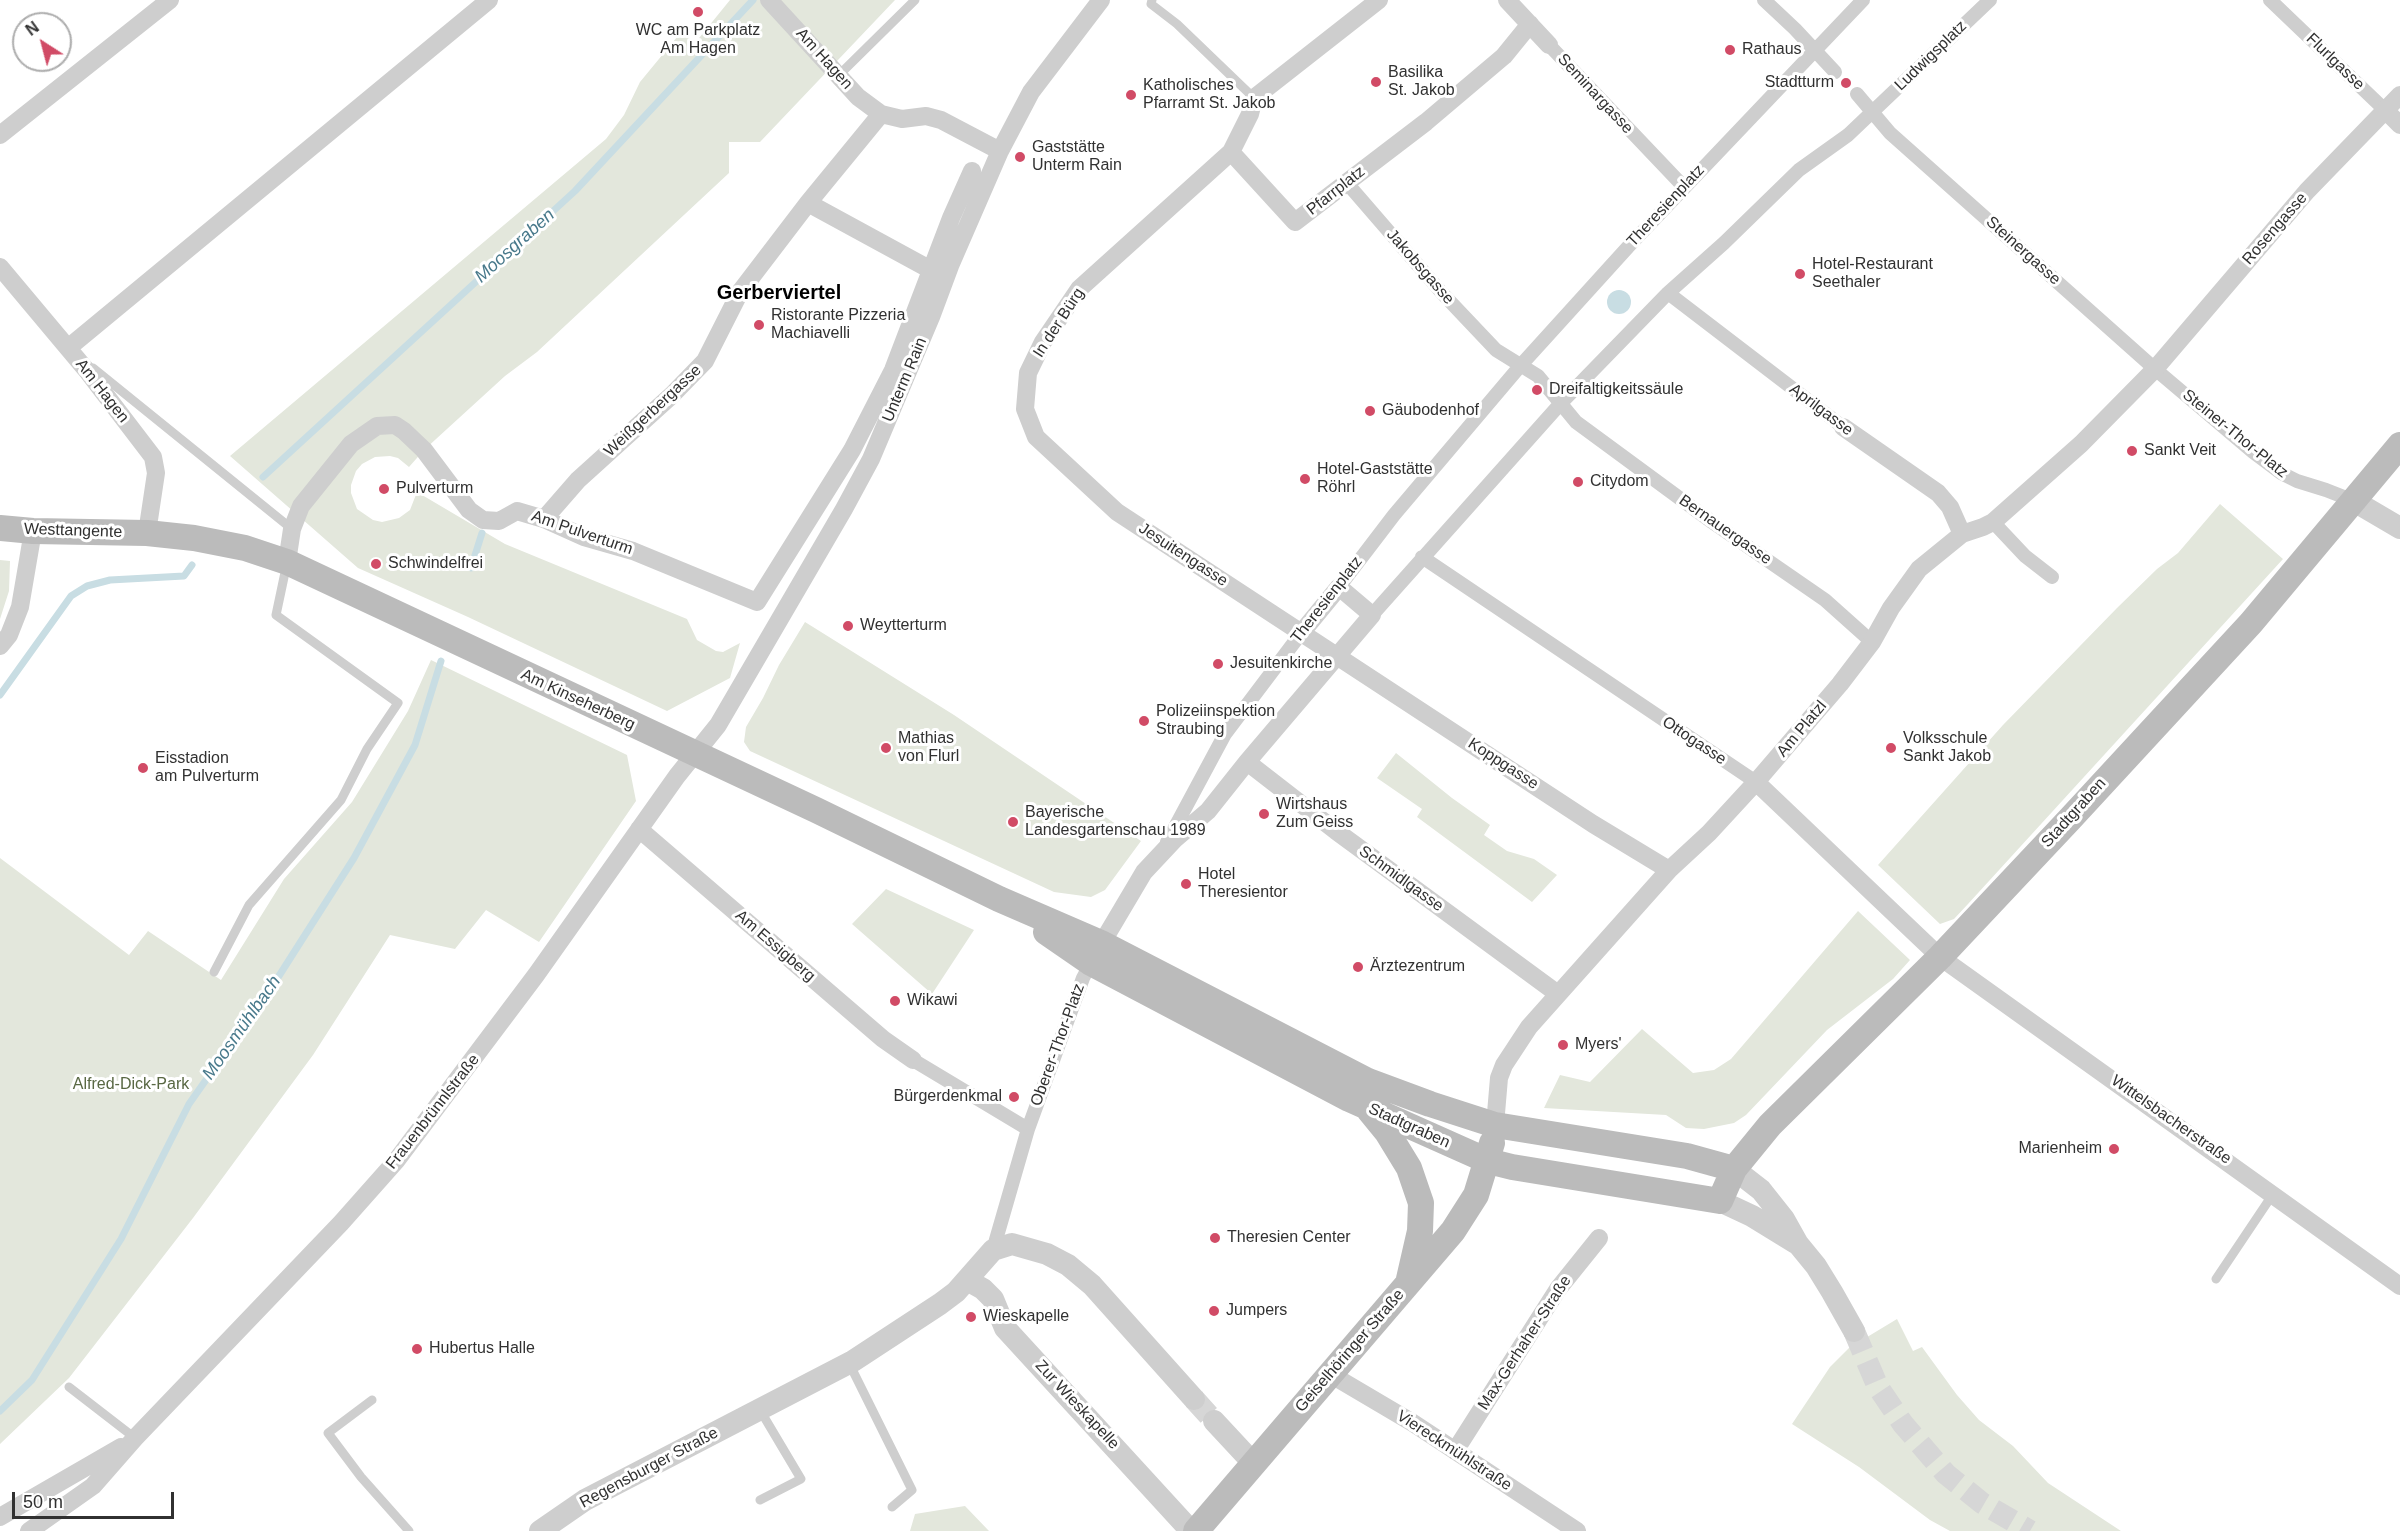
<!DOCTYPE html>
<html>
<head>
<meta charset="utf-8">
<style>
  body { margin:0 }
  #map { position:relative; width:2400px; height:1531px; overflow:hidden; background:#fff; font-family:Helvetica,sans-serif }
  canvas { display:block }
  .north { position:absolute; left:12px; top:12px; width:60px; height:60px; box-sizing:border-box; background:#fff; border:2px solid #adadad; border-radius:50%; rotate:324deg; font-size:16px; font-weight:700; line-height:24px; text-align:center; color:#313131 }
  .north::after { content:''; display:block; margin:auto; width:21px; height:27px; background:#d14b66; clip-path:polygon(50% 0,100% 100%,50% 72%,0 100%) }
  .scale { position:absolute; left:12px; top:1492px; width:162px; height:27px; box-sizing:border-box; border:3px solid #313131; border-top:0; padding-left:8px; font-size:18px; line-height:21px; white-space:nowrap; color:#313131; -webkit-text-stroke:4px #fff; paint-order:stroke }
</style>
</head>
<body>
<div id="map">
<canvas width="2400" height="1531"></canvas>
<div class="north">N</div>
<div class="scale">50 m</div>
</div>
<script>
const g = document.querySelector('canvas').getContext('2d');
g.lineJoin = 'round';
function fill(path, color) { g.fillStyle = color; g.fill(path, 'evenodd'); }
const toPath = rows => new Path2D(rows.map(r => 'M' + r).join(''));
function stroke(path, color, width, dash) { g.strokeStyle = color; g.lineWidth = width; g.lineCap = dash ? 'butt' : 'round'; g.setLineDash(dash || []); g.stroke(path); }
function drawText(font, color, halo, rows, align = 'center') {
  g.font = font + ' Helvetica,sans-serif'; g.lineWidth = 6; g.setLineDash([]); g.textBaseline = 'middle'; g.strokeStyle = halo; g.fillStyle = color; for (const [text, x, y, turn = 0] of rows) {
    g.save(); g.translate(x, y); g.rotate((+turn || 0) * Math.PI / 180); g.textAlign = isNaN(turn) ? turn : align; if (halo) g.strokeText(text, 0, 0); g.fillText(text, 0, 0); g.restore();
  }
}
fill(toPath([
  [730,0,895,0,760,142,729,142,729,173,537,352,505,376,424,450,409,467,398,458,390,456,375,457,362,464,356,471,351,485,351,493,357,509,373,520,382,522,399,518,410,510,417,492,505,544,687,619,697,640,716,651,723,652,740,643,730,678,667,711,468,617,358,568,230,456,606,139,624,115,640,82,682,31,695,43],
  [2220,504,2283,559,1968,904,1954,919,1940,924,1878,865,2003,725,2117,608,2157,569,2178,553],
  [0,560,10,561,9,591,0,619],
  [805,622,954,715,1141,841,1105,890,1091,897,1054,892,750,751,744,742,746,727,763,698,779,665],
  [431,660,627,755,636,801,539,942,486,910,455,949,390,935,313,1055,193,1218,69,1378,0,1444,0,858,129,955,148,931,221,980,284,879,352,802,408,711],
  [1396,753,1452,798,1490,825,1484,835,1507,851,1534,859,1557,875,1532,902,1417,817,1422,809,1377,778],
  [886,889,974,930,932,994,852,924],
  [1858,911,1910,960,1893,979,1827,1030,1746,1115,1734,1123,1704,1129,1686,1128,1666,1115,1544,1108,1560,1075,1590,1082,1642,1029,1693,1073,1714,1070,1731,1059],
  [1897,1319,1913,1351,1922,1347,1957,1395,1979,1420,2013,1446,2048,1483,2121,1531,1950,1531,1930,1520,1859,1467,1792,1424,1830,1367,1849,1348],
  [965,1506,989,1531,910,1531,915,1514]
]), '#e3e7dc');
fill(toPath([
  '1607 302a12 12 0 1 1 24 0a12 12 0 1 1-24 0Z'
]), '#c8dde3');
stroke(toPath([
  [263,477,575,191,753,0],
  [471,568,482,533],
  [0,695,71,596,87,586,110,580,184,576,192,565],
  [0,1411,32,1380,121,1239,189,1104,277,979,354,858,415,745,441,661]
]), '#c8dde3', 7);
stroke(toPath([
  [1854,1331,1878,1387,1903,1424,1946,1474,1982,1503,2030,1531],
  [1194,1399,1214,1421]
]), '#d6d6d6', 22, [22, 11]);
stroke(toPath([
  [1152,0,1151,4,1177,24,1254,98],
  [839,75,915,0],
  [93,368,292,529],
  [214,972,249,905,341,800,367,749,398,703,276,615,287,563],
  [2216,1279,2273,1194],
  [849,1363,912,1490,892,1507],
  [69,1387,135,1438],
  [372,1400,328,1433,361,1477,409,1531],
  [760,1410,801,1479,760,1500]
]), '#cecece', 9);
stroke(toPath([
  [1764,0,1795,29,1835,72],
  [2270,0,2386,111],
  [1549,45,1684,187],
  [1857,94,1890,133,2155,369,2253,452,2281,473,2297,481,2326,490,2354,501],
  [1346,182,1442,293,1496,350,1538,376,1576,422,1712,522,1825,600,1872,642],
  [1668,293,1843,427],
  [1993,522,2025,556,2052,577],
  [1422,557,1756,782],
  [1339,587,1394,515,1521,365,1628,247,1863,0],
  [1372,615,1561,403,1668,293,1724,243,1799,170,1848,135,1990,0],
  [1167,842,1225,734,1302,632],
  [913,1060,1028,1129],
  [993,1250,1028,1129,1083,978,1091,963]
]), '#cecece', 14);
stroke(toPath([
  [769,0,858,97,881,114,902,119,926,116,941,120,1000,151],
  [1379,0,1254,98,1250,114,1231,152,1295,222,1426,122,1504,56,1530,24],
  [1507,0,1549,45],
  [2386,111,2400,125],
  [0,135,170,0],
  [1231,152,1079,289,1043,342,1028,373,1025,409,1036,437,1117,512,1593,824,1669,870],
  [808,203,931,270],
  [0,267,88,372,153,457,156,473,147,533],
  [68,348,489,0],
  [1843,427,1938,493,1950,507,1962,534],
  [544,519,578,480,672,395,705,361,740,292,808,203,881,114],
  [287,562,292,529,301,506,351,444,377,426,395,425,404,431,424,450,469,510,483,520,499,521,517,511,544,519,584,537,633,551,757,602,852,450,893,370,951,218,972,171],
  [0,646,9,635,20,607,33,531],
  [1247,762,1336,831,1558,994],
  [1756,782,1940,957,2400,1286],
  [639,829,883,1039,913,1060],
  [1096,953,1144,872,1174,840,1208,811,1247,762,1372,615,1339,587,1302,632],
  [1495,1125,1499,1078,1504,1065,1529,1027,1669,870,1709,833,1756,782,1840,684,1872,642,1891,608,1919,569,1962,534,1983,527,1993,522,2081,444,2155,369,2307,191,2400,95],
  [1330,1374,1413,1423,1577,1531],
  [1455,1451,1558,1289,1599,1238],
  [0,1517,121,1447],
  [29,1531,93,1486,135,1438,341,1223,396,1161,536,975,677,776,718,725,844,509,871,459,931,317,950,266,1000,151,1031,92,1101,0]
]), '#cecece', 18);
stroke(toPath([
  [2354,501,2400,528],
  [1734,1169,1761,1190,1784,1219,1798,1244,1816,1266,1832,1292,1854,1331],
  [1720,1201,1752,1216,1796,1243],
  [967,1280,983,1289,993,1299,1005,1328,1191,1531],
  [1214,1421,1254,1464],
  [540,1531,585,1500,853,1361,940,1304,956,1292,993,1250,1012,1244,1047,1254,1068,1265,1092,1285,1194,1399]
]), '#cecece', 22);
stroke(toPath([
  [0,528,33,531,147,533,194,538,245,548,287,562,816,810,999,899,1103,944,1368,1081,1430,1104,1495,1125,1687,1156,1734,1169],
  [1046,932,1091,963,1349,1099,1488,1161,1512,1167,1720,1201,1734,1169,1770,1125,1940,957,2069,820,2251,623,2400,445],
  [1369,1110,1387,1132,1409,1168,1421,1203,1420,1231,1409,1279],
  [1196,1531,1453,1231,1476,1195,1492,1143]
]), '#bbb', 26);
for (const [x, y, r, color] of [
  [698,12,6,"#d14b66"],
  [1730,50,6,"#d14b66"],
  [1376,82,6,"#d14b66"],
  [1846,83,6,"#d14b66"],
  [1131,95,6,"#d14b66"],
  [1020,157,6,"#d14b66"],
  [1800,274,6,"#d14b66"],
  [759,325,6,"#d14b66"],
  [1537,390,6,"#d14b66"],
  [1370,411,6,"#d14b66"],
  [2132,451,6,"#d14b66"],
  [1305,479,6,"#d14b66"],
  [1578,482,6,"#d14b66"],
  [384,489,6,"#d14b66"],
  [376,564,6,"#d14b66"],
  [848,626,6,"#d14b66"],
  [1218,664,6,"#d14b66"],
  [1144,721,6,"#d14b66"],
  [886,748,6,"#d14b66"],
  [1891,748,6,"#d14b66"],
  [143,768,6,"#d14b66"],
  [1264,814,6,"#d14b66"],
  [1013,822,6,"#d14b66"],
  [1186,884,6,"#d14b66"],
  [1358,967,6,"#d14b66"],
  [895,1001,6,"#d14b66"],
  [1563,1045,6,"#d14b66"],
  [1014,1097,6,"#d14b66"],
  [2114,1149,6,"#d14b66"],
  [1215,1238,6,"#d14b66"],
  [1214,1311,6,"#d14b66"],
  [971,1317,6,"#d14b66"],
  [417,1349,6,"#d14b66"]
]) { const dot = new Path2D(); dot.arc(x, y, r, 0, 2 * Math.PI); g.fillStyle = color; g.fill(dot); stroke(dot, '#fff', 2); }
drawText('16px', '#313131', '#fff', [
  ["WC am Parkplatz",698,31,"center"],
  ["Am Hagen",698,49,"center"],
  ["Rathaus",1742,50],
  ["Basilika",1388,73],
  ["St. Jakob",1388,91],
  ["Stadtturm",1834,83,"right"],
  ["Katholisches",1143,86],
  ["Pfarramt St. Jakob",1143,104],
  ["Gaststätte",1032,148],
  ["Unterm Rain",1032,166],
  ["Hotel-Restaurant",1812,265],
  ["Seethaler",1812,283],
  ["Ristorante Pizzeria",771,316],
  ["Machiavelli",771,334],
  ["Dreifaltigkeitssäule",1549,390],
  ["Gäubodenhof",1382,411],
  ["Sankt Veit",2144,451],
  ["Hotel-Gaststätte",1317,470],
  ["Röhrl",1317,488],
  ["Citydom",1590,482],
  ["Pulverturm",396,489],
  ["Schwindelfrei",388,564],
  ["Weytterturm",860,626],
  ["Jesuitenkirche",1230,664],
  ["Polizeiinspektion",1156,712],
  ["Straubing",1156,730],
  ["Mathias",898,739],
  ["von Flurl",898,757],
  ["Volksschule",1903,739],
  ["Sankt Jakob",1903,757],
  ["Eisstadion",155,759],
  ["am Pulverturm",155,777],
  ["Wirtshaus",1276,805],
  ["Zum Geiss",1276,823],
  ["Bayerische",1025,813],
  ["Landesgartenschau 1989",1025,831],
  ["Hotel",1198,875],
  ["Theresientor",1198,893],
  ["Ärztezentrum",1370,967],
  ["Wikawi",907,1001],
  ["Myers'",1575,1045],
  ["Bürgerdenkmal",1002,1097,"right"],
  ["Marienheim",2102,1149,"right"],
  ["Theresien Center",1227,1238],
  ["Jumpers",1226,1311],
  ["Wieskapelle",983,1317],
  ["Hubertus Halle",429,1349]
], 'left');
drawText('16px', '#313131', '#fff', [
  ["Ludwigsplatz",1931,56,-44],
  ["Am Hagen",824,59,48],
  ["Flurlgasse",2335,62,44],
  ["Seminargasse",1595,94,47],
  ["Pfarrplatz",1336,191,-38],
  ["Theresienplatz",1666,206,-47],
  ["Rosengasse",2275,229,-49],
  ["Steinergasse",2023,251,42],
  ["Jakobsgasse",1420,267,49],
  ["In der Bürg",1059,323,-57],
  ["Unterm Rain",905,380,-67],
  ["Am Hagen",102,391,52],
  ["Aprilgasse",1821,410,37],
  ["Weißgerbergasse",653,411,-43],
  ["Steiner-Thor-Platz",2235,434,39],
  ["Bernauergasse",1725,530,35],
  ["Westtangente",73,531,2],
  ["Am Pulverturm",582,533,19],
  ["Jesuitengasse",1183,555,33],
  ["Theresienplatz",1327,600,-52],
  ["Am Kinseherberg",578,700,25],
  ["Am Platzl",1802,729,-50],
  ["Ottogasse",1694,741,34],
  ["Koppgasse",1503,764,33],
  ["Stadtgraben",2074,813,-48],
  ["Schmidlgasse",1401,879,36],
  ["Am Essigberg",775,946,41],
  ["Oberer-Thor-Platz",1058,1045,-70],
  ["Frauenbrünnlstraße",433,1112,-52],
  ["Wittelsbacherstraße",2171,1120,35],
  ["Stadtgraben",1409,1126,24],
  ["Max-Gerhaher-Straße",1525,1343,-57],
  ["Geiselhöringer Straße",1350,1351,-49],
  ["Zur Wieskapelle",1077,1405,47],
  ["Viereckmühlstraße",1454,1451,33],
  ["Regensburger Straße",649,1468,-28]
]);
drawText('16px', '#596843', '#fff', [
  ["Alfred-Dick-Park",131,1085]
]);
drawText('italic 18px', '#48798b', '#fff', [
  ["Moosgraben",515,246,-42],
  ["Moosmühlbach",242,1028,-55]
]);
drawText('bold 20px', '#000', '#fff', [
  ["Gerberviertel",779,293]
]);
</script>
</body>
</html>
